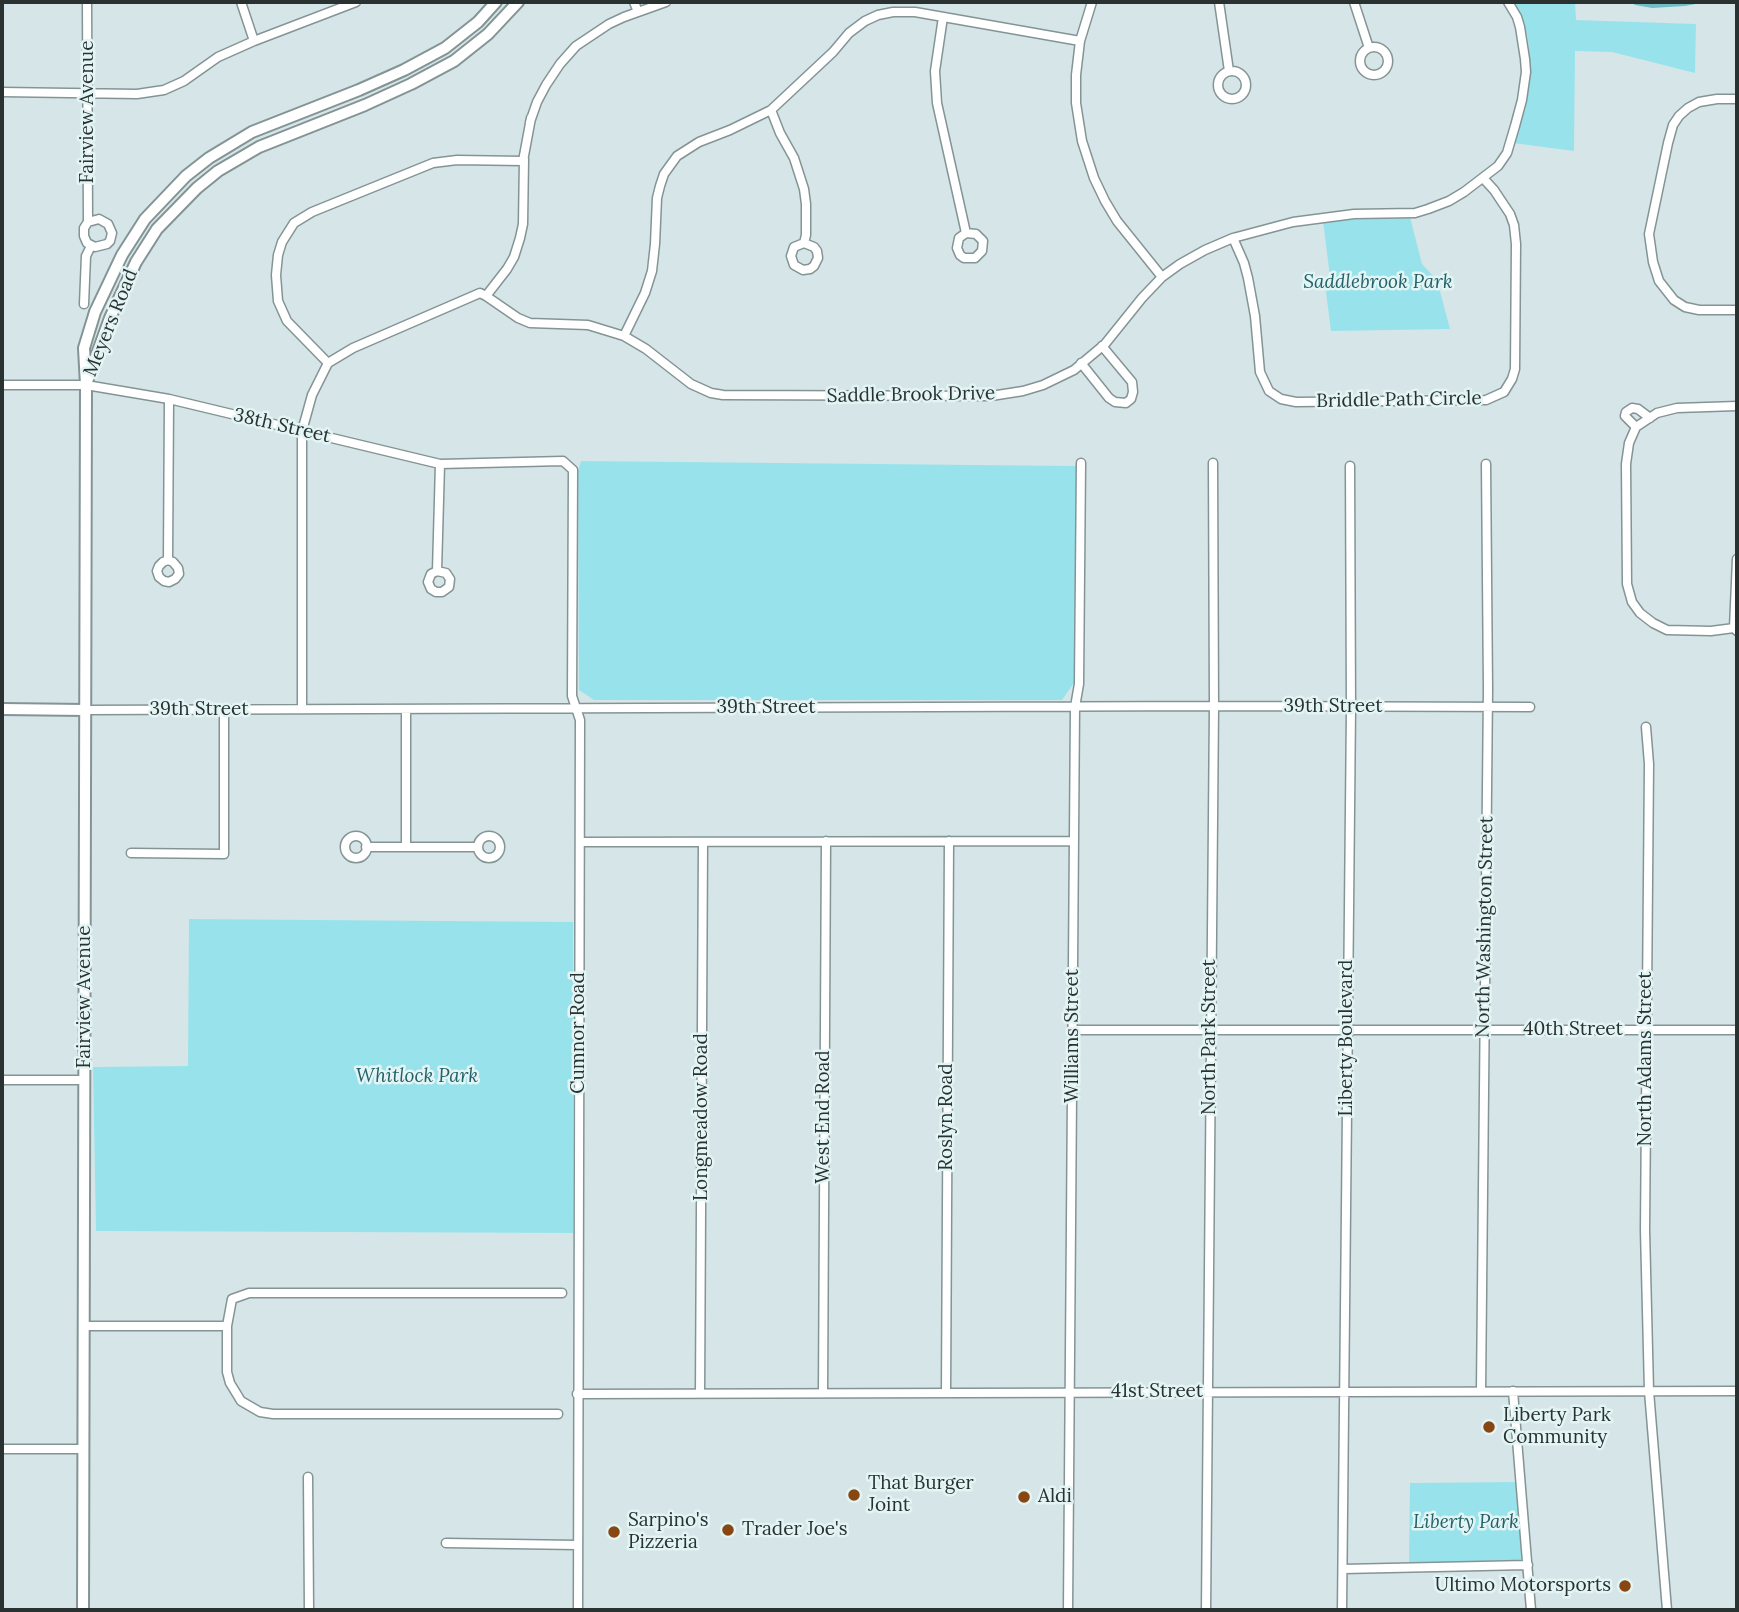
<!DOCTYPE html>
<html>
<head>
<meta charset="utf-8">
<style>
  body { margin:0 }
  #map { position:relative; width:1739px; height:1612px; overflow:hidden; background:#d6e6e8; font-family:Lora,serif }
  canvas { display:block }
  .frame { position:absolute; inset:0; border:4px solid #2a3131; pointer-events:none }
</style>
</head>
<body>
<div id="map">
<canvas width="1739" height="1612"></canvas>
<div class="frame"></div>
</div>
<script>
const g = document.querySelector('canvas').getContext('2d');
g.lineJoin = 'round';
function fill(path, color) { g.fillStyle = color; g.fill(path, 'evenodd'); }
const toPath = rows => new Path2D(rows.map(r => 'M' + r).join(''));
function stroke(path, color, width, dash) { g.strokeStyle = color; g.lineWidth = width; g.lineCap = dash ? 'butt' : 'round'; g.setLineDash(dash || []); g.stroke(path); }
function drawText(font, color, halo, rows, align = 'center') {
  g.font = font + ' Lora,serif'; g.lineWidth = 5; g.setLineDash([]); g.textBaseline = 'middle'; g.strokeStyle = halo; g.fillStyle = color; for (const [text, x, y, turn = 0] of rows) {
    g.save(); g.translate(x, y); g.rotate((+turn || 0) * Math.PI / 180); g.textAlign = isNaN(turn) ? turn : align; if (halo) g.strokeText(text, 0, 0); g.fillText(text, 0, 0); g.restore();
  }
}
fill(toPath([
  [1514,2,1575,2,1576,20,1696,24,1695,73,1612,52,1575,51,1574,151,1513,143,1525,110,1530,73,1529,49,1527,34],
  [1410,217,1422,264,1437,280,1450,329,1331,331,1326,292,1330,277,1323,221],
  [581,461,1077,466,1076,680,1062,700,594,700,579,690,578,471],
  [189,919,573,922,573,1233,96,1231,93,1067,188,1066],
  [1518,1482,1523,1557,1520,1560,1515,1562,1409,1563,1410,1483]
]), '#98e3eb');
fill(toPath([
  [1631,2,1706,2,1685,6,1652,8,1635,5]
]), '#70bdc5');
const minor = toPath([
  [87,2,88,222,84,228,84,236,87,243,95,247,107,244,110,241,112,233,108,224,99,219,88,222],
  [241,2,254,41],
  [634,2,638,12],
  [1092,2,1080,41,1076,75,1076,103,1082,141,1094,178,1105,201,1117,221,1162,277],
  [1219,2,1229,71],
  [1354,2,1369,48],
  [943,17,935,71,937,103,966,233,959,238,957,248,960,255,964,258,975,258,982,251,983,241,976,234,966,233],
  '1360 61a14 14 0 1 1 28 0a14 14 0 1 1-28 0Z',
  '1218 85a14 14 0 1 1 28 0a14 14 0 1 1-28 0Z',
  [2,92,137,94,164,90,184,81,218,57,254,41,356,2],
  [1737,99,1717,99,1699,102,1688,108,1679,116,1673,125,1668,143,1649,234,1653,262,1659,281,1674,300,1685,307,1699,310,1737,310],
  [771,110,780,133,794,158,804,189,806,204,806,235,804,243,794,247,791,256,794,265,803,270,810,269,814,266,818,258,817,251,814,247,804,243],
  [530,122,537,102,546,85,560,64,576,46,609,24,624,17,666,2],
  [1233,238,1244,263,1248,278,1255,316,1260,372,1269,391,1281,399,1296,402,1486,400,1504,392,1512,379,1515,369,1516,244,1514,225,1510,214,1494,190,1483,178],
  [486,296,518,318,530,323,588,325,624,336,646,349,691,384,711,393,723,395,991,396,1023,391,1043,385,1074,370,1105,344,1142,298,1162,277,1180,264,1205,250,1233,238,1293,222,1354,214,1415,213,1428,209,1449,201,1464,192,1498,166,1507,153,1515,126,1522,100,1526,72,1525,59,1520,27,1517,17,1508,2],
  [486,296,507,269,514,257,520,238,523,224,524,159],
  [84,304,86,256,91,246],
  [624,336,645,293,652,271,655,244,657,198,660,186,664,174,677,156,699,142,730,130,771,110,833,52,849,33,865,21,878,15,893,12,915,12,1080,41],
  [328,363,287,321,278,301,276,275,278,255,282,242,294,223,312,212,433,163,457,160,523,161,531,118],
  [1081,363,1109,398,1115,402,1126,403,1131,399,1133,392,1132,382,1102,346],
  [2,385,86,385,169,399,440,464,563,461,573,470,572,696,580,720,578,1610],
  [1737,406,1677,408,1657,413,1636,427,1629,443,1626,464,1627,584,1632,602,1640,613,1653,623,1667,630,1711,631,1734,628,1737,631],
  [1636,427,1625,416,1626,412,1632,408,1638,409,1650,418],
  [168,560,173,562,178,568,179,574,175,579,169,582,164,581,159,577,157,571,159,566,163,562,168,560,169,399],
  [437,571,446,573,450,579,449,587,442,592,436,592,431,589,428,582,431,574,437,571,440,464],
  [1734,628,1737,559],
  [302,709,302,431,312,395,328,363,353,348,480,293,486,296],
  [85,710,1214,706,1530,707],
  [1646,727,1649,764,1645,1230,1649,1391,1667,1610],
  '478 847a11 11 0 1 1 22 0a11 11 0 1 1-22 0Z',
  '345 847a11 11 0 1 1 22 0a11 11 0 1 1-22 0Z',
  [580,842,1074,841],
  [366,847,478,847],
  [406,847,406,709],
  [131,853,224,854,224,710],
  [1073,1030,1737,1030],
  [2,1080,85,1080],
  [83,1326,227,1326],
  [1481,1391,1488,689,1486,464],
  [1513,1391,1531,1610],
  [700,1393,703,842],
  [823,1393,826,841],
  [946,1393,949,841],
  [577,1394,1737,1391],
  [558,1414,273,1414,260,1412,241,1401,230,1383,227,1372,227,1326,232,1299,249,1293,562,1293],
  [2,1449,82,1449],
  [308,1477,309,1610],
  [446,1543,577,1545],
  [1343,1569,1528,1565],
  [1068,1610,1075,707,1079,684,1081,463],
  [1206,1610,1214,706,1213,463],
  [1342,1610,1351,708,1350,466]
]);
const tertiary = toPath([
  [88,379,110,318,136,262,157,229,197,188,218,171,259,147,365,105,411,84,454,61,488,34,518,2],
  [2,709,85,710],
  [83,1610,86,385,84,348,95,312,122,255,145,219,186,176,209,158,252,132,359,90,404,70,445,48,478,22,496,2]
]);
stroke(minor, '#849495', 11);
stroke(tertiary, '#849495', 14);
stroke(minor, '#fff', 8);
stroke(tertiary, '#fff', 10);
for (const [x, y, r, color] of [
  [1489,1427,7,"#884712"],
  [854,1495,7,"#884712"],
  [1024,1497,7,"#884712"],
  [728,1530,7,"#884712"],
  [614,1532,7,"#884712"],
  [1625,1586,7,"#884712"]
]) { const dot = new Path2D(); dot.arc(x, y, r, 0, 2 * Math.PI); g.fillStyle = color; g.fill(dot); stroke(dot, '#e3f4f5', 2.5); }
drawText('19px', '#2a3131', '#e3f4f5', [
  ["Fairview Avenue",88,112,-90],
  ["Meyers Road",111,323,-68],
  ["Saddle Brook Drive",911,395,-1],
  ["Briddle Path Circle",1399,400,-1],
  ["38th Street",282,426,13],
  ["39th Street",1333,707],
  ["39th Street",766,708],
  ["39th Street",199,710],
  ["North Washington Street",1485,927,-89],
  ["Fairview Avenue",85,997,-90],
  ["40th Street",1573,1030],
  ["Cumnor Road",579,1033,-90],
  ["Williams Street",1073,1036,-90],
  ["North Park Street",1210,1037,-90],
  ["Liberty Boulevard",1347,1038,-90],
  ["North Adams Street",1646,1059,-90],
  ["Longmeadow Road",702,1117,-90],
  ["West End Road",824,1117,-90],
  ["Roslyn Road",947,1117,-90],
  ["41st Street",1157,1392]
]);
drawText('italic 19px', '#216167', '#e3f4f5', [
  ["Saddlebrook Park",1378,283],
  ["Whitlock Park",417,1077],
  ["Liberty Park",1466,1523]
]);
drawText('19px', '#2a3131', '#e3f4f5', [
  ["Liberty Park",1503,1416],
  ["Community",1503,1438],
  ["That Burger",868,1484],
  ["Joint",868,1506],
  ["Aldi",1038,1497],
  ["Sarpino's",628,1521],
  ["Pizzeria",628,1543],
  ["Trader Joe's",742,1530],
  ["Ultimo Motorsports",1611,1586,"right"]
], 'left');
</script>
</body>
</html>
